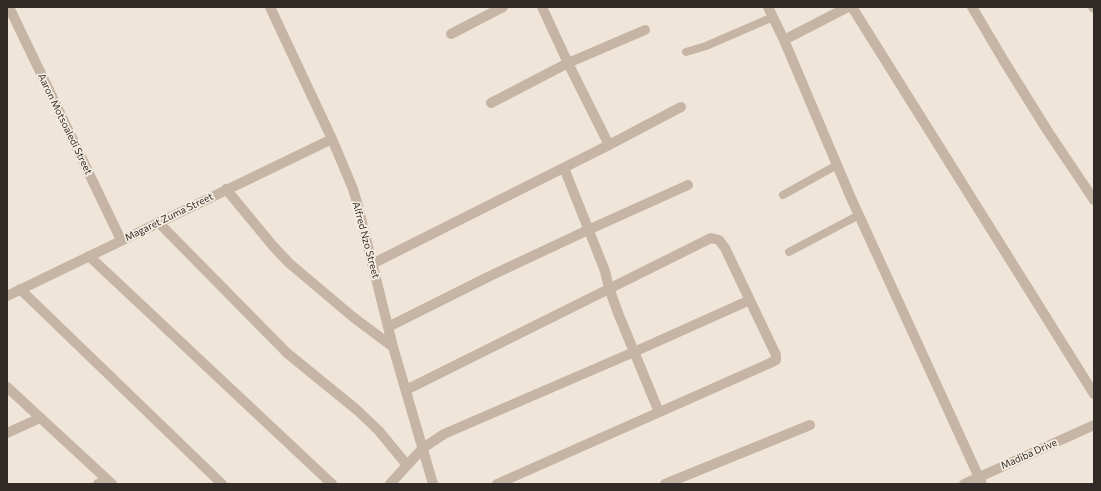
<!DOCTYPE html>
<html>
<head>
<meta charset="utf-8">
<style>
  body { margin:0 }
  #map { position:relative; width:1101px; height:491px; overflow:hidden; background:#efe5d8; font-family:Commissioner,sans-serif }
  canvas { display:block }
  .frame { position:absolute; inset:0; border:8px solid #322a26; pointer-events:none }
</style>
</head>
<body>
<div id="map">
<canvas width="1101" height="491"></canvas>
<div class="frame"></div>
</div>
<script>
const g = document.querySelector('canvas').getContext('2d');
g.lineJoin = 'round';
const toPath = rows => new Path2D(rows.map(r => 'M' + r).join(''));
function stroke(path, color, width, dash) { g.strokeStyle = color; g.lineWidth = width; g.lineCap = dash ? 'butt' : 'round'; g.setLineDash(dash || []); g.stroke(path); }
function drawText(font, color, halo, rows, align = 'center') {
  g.font = font + ' Commissioner,sans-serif'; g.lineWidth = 3.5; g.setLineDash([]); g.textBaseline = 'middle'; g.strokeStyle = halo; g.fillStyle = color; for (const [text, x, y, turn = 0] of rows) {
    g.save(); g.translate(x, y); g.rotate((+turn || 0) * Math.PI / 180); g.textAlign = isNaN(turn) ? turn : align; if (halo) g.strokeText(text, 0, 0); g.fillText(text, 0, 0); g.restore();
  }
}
stroke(toPath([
  [686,52,706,46,773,17],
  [783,195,837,165],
  [789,252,859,215]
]), '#c6b5a5', 8);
stroke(toPath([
  [9,7,121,240],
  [270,7,332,139,353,189,358,206,393,347,433,484],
  [542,7,568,63,609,145],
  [768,7,784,40,851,198,982,484],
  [852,7,1094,394],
  [972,7,1004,61,1047,130,1094,200],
  [1093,7,1094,8],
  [451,34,503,7],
  [784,40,848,7],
  [491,103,568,63,645,30],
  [564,168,605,271,609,288,618,313,659,412],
  [226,189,273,246,289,263,353,317,393,347],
  [158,222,287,353,357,410,379,431,407,465],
  [89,256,332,484],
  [372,264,609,145,681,107],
  [20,289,222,484],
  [7,296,332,139],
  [388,327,490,276,588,230,688,185],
  [7,387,112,484],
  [406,390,711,238,719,240,725,248,776,355,776,360,768,364,497,484],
  [7,433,40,418],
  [98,484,108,480],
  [390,484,423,448,444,434,634,352,750,300],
  [665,484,810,425]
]), '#c6b5a5', 10);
stroke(toPath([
  [964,484,1094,425]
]), '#c6b5a5', 10);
drawText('10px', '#322a26', '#f7efe3', [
  ["Aaron Motsoaledi Street",65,124,64],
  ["Magaret Zuma Street",169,217,-26],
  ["Alfred Nzo Street",366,240,75],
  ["Madiba Drive",1029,454,-24]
]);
</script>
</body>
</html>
